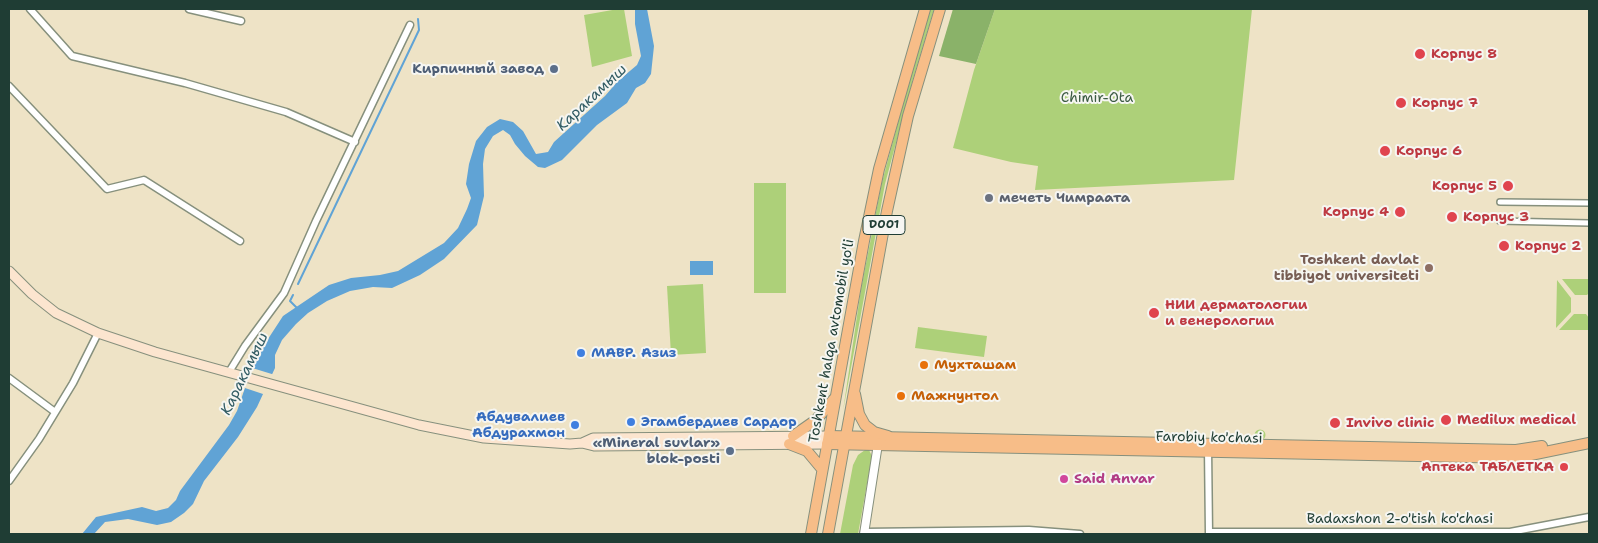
<!DOCTYPE html>
<html>
<head>
<meta charset="utf-8">
<style>
  body { margin:0 }
  #map { position:relative; width:1598px; height:543px; overflow:hidden; background:#eee3c6; font-family:"Shantell Sans",sans-serif }
  canvas { display:block }
  .frame { position:absolute; inset:0; border:10px solid #1f3d34; pointer-events:none }
</style>
</head>
<body>
<div id="map">
<canvas width="1598" height="543"></canvas>
<div class="frame"></div>
</div>
<script>
const g = document.querySelector('canvas').getContext('2d');
g.lineJoin = 'round';
function fill(path, color) { g.fillStyle = color; g.fill(path, 'evenodd'); }
const toPath = rows => new Path2D(rows.map(r => 'M' + r).join(''));
function stroke(path, color, width, dash) { g.strokeStyle = color; g.lineWidth = width; g.lineCap = dash ? 'butt' : 'round'; g.setLineDash(dash || []); g.stroke(path); }
function drawText(font, color, halo, rows, align = 'center') {
  g.font = font + ' "Shantell Sans",sans-serif'; g.lineWidth = 4; g.setLineDash([]); g.textBaseline = 'middle'; g.strokeStyle = halo; g.fillStyle = color; for (const [text, x, y, turn = 0] of rows) {
    g.save(); g.translate(x, y); g.rotate((+turn || 0) * Math.PI / 180); g.textAlign = isNaN(turn) ? turn : align; if (halo) g.strokeText(text, 0, 0); g.fillText(text, 0, 0); g.restore();
  }
}
fill(toPath([
  [618,9,624,9,632,56,592,67,584,15],
  [929,9,934,9,913,79,885,184,843,411,861,289,882,182],
  [995,9,1252,9,1234,180,1035,190,1038,166,1011,162,953,148,974,70],
  [754,183,786,183,786,293,754,293],
  [1562,279,1589,279,1589,293,1587,295,1575,295],
  [1557,280,1571,298,1571,312,1556,328],
  [703,284,706,353,671,355,667,286],
  [1574,314,1586,314,1589,318,1589,330,1559,330],
  [918,327,987,336,984,357,915,348],
  '1254.5 435a5.5 5.5 0 1 1 11 0a5.5 5.5 0 1 1-11 0Z',
  [865,450,869,450,872,456,858,534,840,534,853,465,858,455]
]), '#add079');
fill(toPath([
  [953,9,995,9,976,64,939,56]
]), '#8ab269');
fill(toPath([
  [635,9,647,9,654,46,651,74,645,83,636,88,627,103,597,125,562,160,545,168,538,167,525,156,515,144,510,135,503,130,493,136,485,149,483,164,484,196,477,225,444,259,420,275,392,288,373,287,350,291,327,301,308,313,296,324,282,340,275,355,275,368,257,407,238,437,204,481,193,504,184,513,171,522,157,525,128,519,105,522,94,534,82,534,96,517,142,507,156,511,168,508,176,500,180,491,229,425,237,411,255,359,283,316,329,285,351,278,380,275,398,271,444,243,458,228,467,209,471,198,466,184,469,164,476,141,487,127,500,119,513,122,523,131,536,154,548,152,554,142,605,96,618,81,637,65,641,56,635,24],
  [690,261,713,261,713,275,690,275]
]), '#60a3d5');
fill(toPath([
  [249,367,275,375,266,395,242,387]
]), '#eee3c6');
stroke(toPath([
  [298,284,419,30,418,19],
  [293,295,290,301,297,308]
]), '#60a3d5', 2);
const pedestrian = toPath([
  [1500,202,1589,203],
  [1500,221,1589,223]
]);
const minor = toPath([
  [30,9,72,56,185,83,286,112,355,142],
  [189,9,241,21],
  [9,86,107,189,144,180,240,241],
  [229,372,245,346,284,293,316,221,410,25],
  [9,378,55,412],
  [1208,448,1209,534],
  [9,481,39,439,73,383,98,333],
  [864,532,1029,530,1080,534],
  [1209,532,1510,532,1589,517]
]);
const tertiary = toPath([
  [864,534,878,444]
]);
const secondary = toPath([
  [9,271,32,294,56,313,98,333,155,352,419,425,484,438,570,444,582,443,593,438,829,436],
  [582,443,594,446,827,444]
]);
const primary = toPath([
  [829,436,1516,450,1542,446],
  [827,444,1516,458,1589,443]
]);
const trunk = toPath([
  [855,394,859,414,865,425,874,432,888,436],
  [793,436,816,420,834,399],
  [789,444,807,451,822,469],
  [811,534,864,241,879,169,925,9],
  [828,534,887,211,908,116,940,9]
]);
stroke(pedestrian, '#86907d', 8);
stroke(minor, '#86907d', 9);
stroke(tertiary, '#86907d', 10);
stroke(secondary, '#86907d', 11);
stroke(primary, '#86907d', 12);
stroke(trunk, '#86907d', 12);
stroke(pedestrian, '#fff', 5);
stroke(minor, '#fff', 6);
stroke(tertiary, '#fff', 8);
stroke(secondary, '#fce5cf', 9);
stroke(primary, '#f7bd88', 10);
stroke(trunk, '#f7bd88', 10);
for (const [x, y, r, color] of [
  [1420,54,6,"#e0444e"],
  [554,69,5,"#5c6f8a"],
  [1401,103,6,"#e0444e"],
  [1385,151,6,"#e0444e"],
  [1508,186,6,"#e0444e"],
  [989,198,5,"#6b7280"],
  [1400,212,6,"#e0444e"],
  [1452,217,6,"#e0444e"],
  [1504,246,6,"#e0444e"],
  [1429,268,5,"#8d6e63"],
  [1154,313,6,"#e0444e"],
  [581,353,5,"#3f7fe0"],
  [924,365,5,"#e8710a"],
  [901,396,5,"#e8710a"],
  [1446,420,6,"#e0444e"],
  [631,422,5,"#3f7fe0"],
  [1335,423,6,"#e0444e"],
  [575,425,5,"#3f7fe0"],
  [730,451,5,"#5c6f8a"],
  [1564,467,5,"#e0444e"],
  [1064,479,5,"#d1479c"]
]) { const dot = new Path2D(); dot.arc(x, y, r, 0, 2 * Math.PI); g.fillStyle = color; g.fill(dot); stroke(dot, '#f6f6f2', 2); }
for (const [x, y, w] of [
  [884,225,42]
]) { const box = new Path2D(); box.roundRect(x - w / 2, y - 9.5, w, 19, 4); g.fillStyle = '#f6f6f2'; g.fill(box); stroke(box, '#1f3d34', 1); }
drawText('bold 12px', '#1f3d34', null, [
  ["D001",884,225]
]);
drawText('bold 14px', '#be3a42', '#f6f6f2', [
  ["Корпус 8",1431,54],
  ["Корпус 7",1412,103],
  ["Корпус 6",1396,151],
  ["Корпус 5",1497,186,"right"],
  ["Корпус 4",1389,212,"right"],
  ["Корпус 3",1463,217],
  ["Корпус 2",1515,246],
  ["НИИ дерматологии",1165,305],
  ["и венерологии",1165,321],
  ["Medilux medical",1457,420],
  ["Invivo clinic",1346,423],
  ["Аптека ТАБЛЕТКА",1554,467,"right"]
], 'left');
drawText('bold 14px', '#4e5e75', '#f6f6f2', [
  ["Кирпичный завод",544,69],
  ["«Mineral suvlar»",720,443],
  ["blok-posti",720,459]
], 'right');
drawText('14px', '#3b5a42', '#f6f6f2', [
  ["Chimir-Ota",1097,98]
]);
drawText('bold 14px', '#5b616d', '#f6f6f2', [
  ["мечеть Чимраата",999,198]
], 'left');
drawText('bold 14px', '#785e54', '#f6f6f2', [
  ["Toshkent davlat",1419,260],
  ["tibbiyot universiteti",1419,276]
], 'right');
drawText('14px', '#1f3d34', '#f6f6f2', [
  ["Toshkent halqa avtomobil yo'li",832,341,-80],
  ["Farobiy ko'chasi",1209,438,1],
  ["Badaxshon 2-o'tish ko'chasi",1400,519]
]);
drawText('bold 14px', '#366cbe', '#f6f6f2', [
  ["МАВР. Азиз",591,353],
  ["Абдувалиев",565,417,"right"],
  ["Абдурахмон",565,433,"right"],
  ["Эгамбердиев Сардор",641,422]
], 'left');
drawText('bold 14px', '#c56008', '#f6f6f2', [
  ["Мухташам",934,365],
  ["Мажнунтол",911,396]
], 'left');
drawText('bold 14px', '#b23c85', '#f6f6f2', [
  ["Said Anvar",1074,479]
], 'left');
drawText('italic 15px', '#325c64', '#f6f6f2', [
  ["Каракамыш",592,98,-43],
  ["Каракамыш",245,374,-64]
]);
</script>
</body>
</html>
